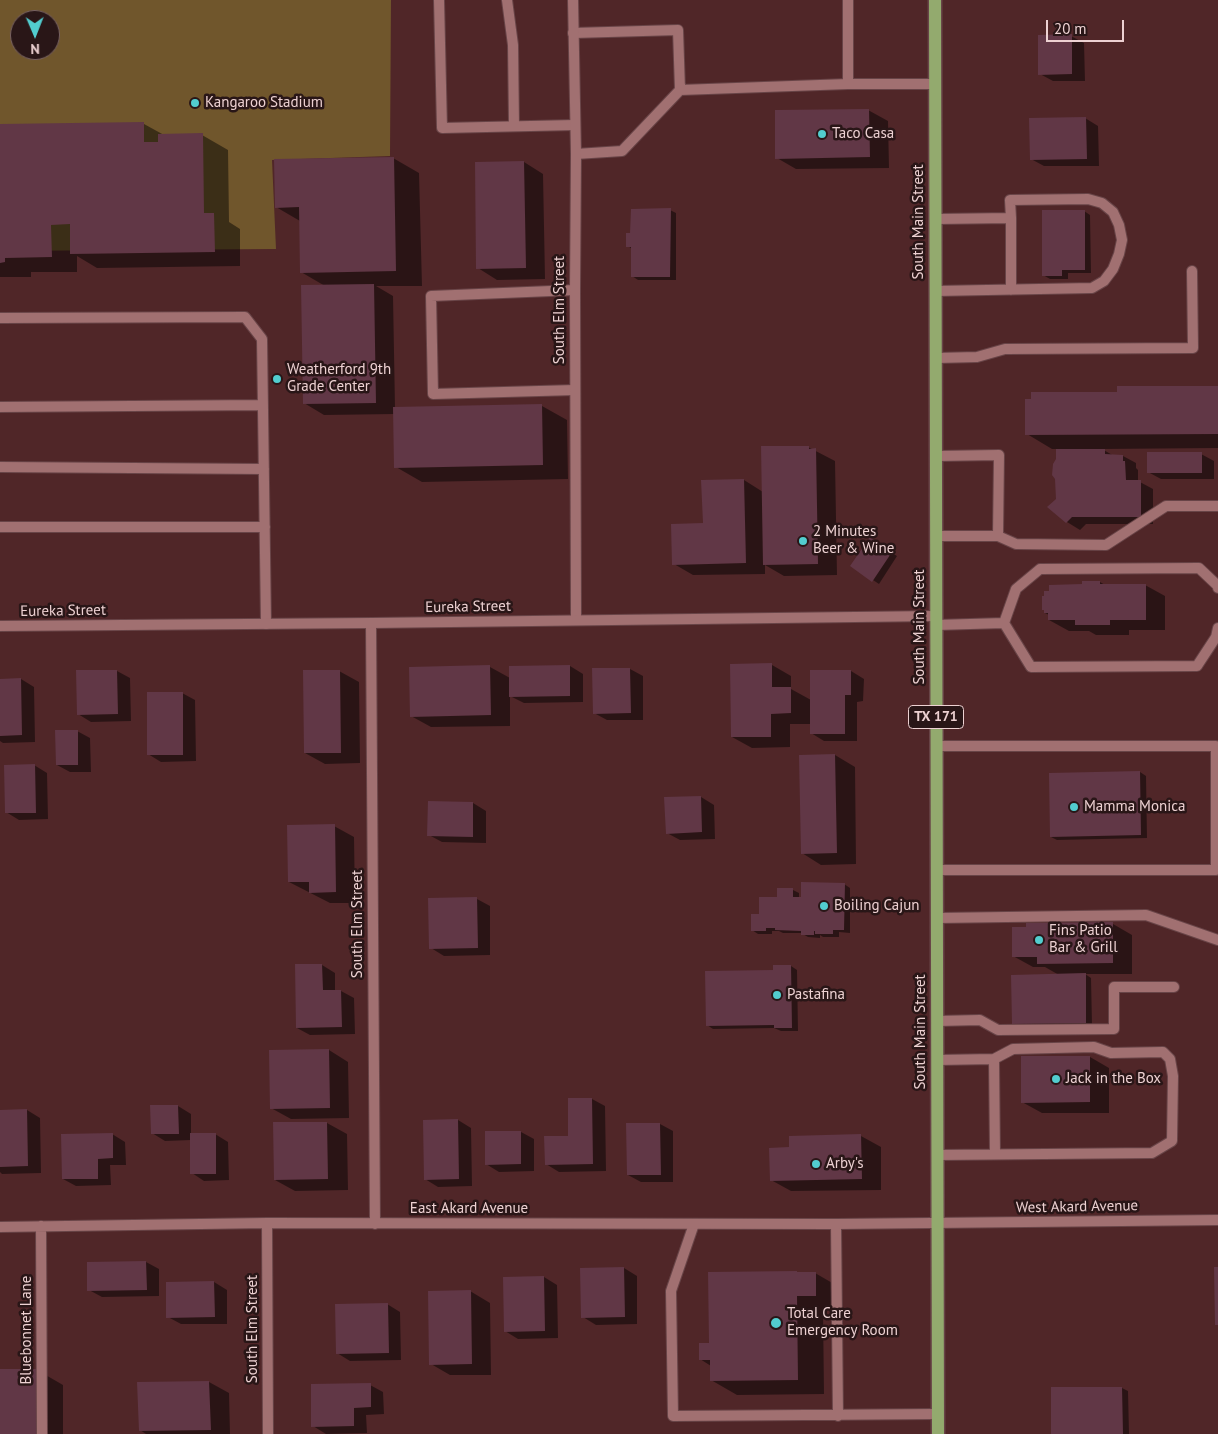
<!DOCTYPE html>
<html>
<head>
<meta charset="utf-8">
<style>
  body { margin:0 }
  #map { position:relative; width:1218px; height:1434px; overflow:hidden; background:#502628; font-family:"PT Sans",sans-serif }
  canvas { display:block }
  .north { position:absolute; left:10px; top:10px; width:50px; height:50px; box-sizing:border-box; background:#291617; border:1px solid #776162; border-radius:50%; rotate:179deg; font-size:14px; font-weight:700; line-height:20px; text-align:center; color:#edd1d2 }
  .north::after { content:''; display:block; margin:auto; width:18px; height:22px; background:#52cdcf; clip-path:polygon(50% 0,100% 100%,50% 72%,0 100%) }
  .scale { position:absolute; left:1046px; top:20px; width:78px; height:22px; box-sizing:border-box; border:2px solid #edd1d2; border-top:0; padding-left:6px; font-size:15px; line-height:18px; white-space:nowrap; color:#edd1d2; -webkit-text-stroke:4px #291617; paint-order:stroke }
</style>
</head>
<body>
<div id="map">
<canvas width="1218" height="1434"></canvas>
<div class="north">N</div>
<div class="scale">20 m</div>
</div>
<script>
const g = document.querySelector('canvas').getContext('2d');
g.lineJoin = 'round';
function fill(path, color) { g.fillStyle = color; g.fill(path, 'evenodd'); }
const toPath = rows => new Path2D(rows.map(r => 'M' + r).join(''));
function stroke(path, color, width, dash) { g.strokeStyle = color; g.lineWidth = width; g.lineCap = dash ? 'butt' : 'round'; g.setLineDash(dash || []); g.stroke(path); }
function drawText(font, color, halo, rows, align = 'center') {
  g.font = font + ' "PT Sans",sans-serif'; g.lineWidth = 5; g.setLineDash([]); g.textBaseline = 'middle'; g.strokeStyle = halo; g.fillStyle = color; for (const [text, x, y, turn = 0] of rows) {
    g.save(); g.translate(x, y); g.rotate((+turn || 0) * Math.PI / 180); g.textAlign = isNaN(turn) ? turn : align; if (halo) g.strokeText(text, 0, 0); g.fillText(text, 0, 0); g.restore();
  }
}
fill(toPath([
  [0,0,391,0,390,156,272,160,276,249,0,251],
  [20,20,50,20,50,50,20,50]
]), '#70562c');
fill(toPath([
  [1071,36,1084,43,1085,81,1053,81,1040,74],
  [868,110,888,121,889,168,796,169,777,158],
  [1085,118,1098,126,1099,166,1044,166,1031,159],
  [144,124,164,135,202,135,228,150,229,222,240,229,240,266,97,268,77,256,77,272,31,272,31,277,0,277,0,126],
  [393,158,419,173,422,286,376,286,393,296,395,408,542,406,567,420,568,479,422,482,396,467,395,414,324,415,304,403,325,286,301,272,300,221,276,207],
  [524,162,543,174,545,279,497,280,478,268],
  [670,210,676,213,676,280,638,280,632,276,632,249,628,246],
  [1084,211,1090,215,1091,273,1068,273,1068,279,1050,279,1043,275],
  [1218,387,1218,448,1102,449,1114,456,1123,456,1136,463,1136,468,1138,470,1138,481,1153,489,1153,524,1086,524,1080,530,1067,522,1049,507,1057,499,1057,449,1052,449,1027,434,1118,393],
  [808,447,835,461,837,575,784,576,765,565,765,574,693,575,674,564,704,524,744,480,763,492],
  [1201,454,1214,461,1214,479,1161,479,1148,472],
  [876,543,897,556,879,584,873,580],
  [1100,582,1105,585,1145,585,1165,596,1165,630,1129,630,1129,635,1096,635,1089,631,1069,631,1049,620,1049,615,1045,613,1084,586,1084,583],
  [772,665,791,676,791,689,811,700,851,671,864,679,863,701,857,702,857,741,824,741,811,733,811,724,790,724,790,747,752,748,732,737],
  [570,666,583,674,583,702,524,703,510,696,510,726,431,727,411,716,490,667,510,678],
  [630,669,643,676,643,720,607,720,594,713],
  [117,671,130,678,131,721,91,722,78,714,78,672],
  [339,671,359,682,360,763,325,764,305,753],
  [21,679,34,687,35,742,3,743,0,741,0,680],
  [182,693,195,700,196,761,161,762,148,754],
  [77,731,90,738,91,772,70,772,57,765],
  [835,755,855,767,856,864,821,865,802,853,800,756],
  [34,765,47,773,48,819,19,820,6,812],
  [1140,772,1146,776,1147,838,1057,840,1051,837],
  [701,797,714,805,715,839,680,840,667,833],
  [429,802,473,803,486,811,486,843,442,842,429,835],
  [334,826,354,837,355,903,330,903,289,882],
  [844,884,850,888,850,933,839,932,839,937,823,937,820,935,820,938,808,937,801,933,783,933,779,931,772,931,772,934,758,934,752,930,761,915,778,898,793,890,799,893,799,898],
  [477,899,490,906,490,955,444,956,431,948],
  [1113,924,1132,935,1132,974,1085,974,1091,978,1092,1025,1019,1027,1013,1023,1059,975,1045,967,1033,967,1013,956],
  [322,965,335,973,335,991,341,991,354,998,355,1034,310,1035,297,1028,296,966],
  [791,966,797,970,798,1031,781,1031,774,1028,713,1029,707,1025,774,971],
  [329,1050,348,1062,349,1118,291,1119,271,1108],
  [1090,1057,1109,1068,1109,1113,1042,1113,1022,1102],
  [592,1099,605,1106,606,1171,559,1172,546,1164,570,1137],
  [178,1106,191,1114,191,1135,215,1134,228,1142,229,1180,204,1181,192,1173,191,1140,165,1141,152,1133],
  [27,1110,40,1118,41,1173,2,1174,0,1172,0,1111],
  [458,1120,471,1128,472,1186,438,1187,425,1179,424,1121],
  [327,1123,347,1134,348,1190,295,1191,275,1180],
  [660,1124,673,1131,673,1182,641,1182,628,1175],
  [521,1132,534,1139,534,1171,499,1172,486,1164],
  [112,1134,125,1142,126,1165,110,1165,111,1185,76,1186,63,1179],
  [861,1136,881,1147,881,1190,791,1191,771,1180],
  [146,1262,159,1269,159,1296,102,1297,89,1290],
  [624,1268,637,1276,637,1324,596,1325,583,1317],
  [799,1273,815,1273,841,1288,841,1310,823,1310,824,1394,737,1395,711,1380,711,1366,700,1359,710,1344],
  [544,1277,557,1285,558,1338,518,1339,505,1331,504,1278],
  [214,1282,227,1290,227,1324,181,1324,168,1317],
  [470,1291,490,1303,491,1375,450,1375,431,1364],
  [387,1304,400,1312,401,1360,350,1361,337,1353],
  [0,1370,37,1370,63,1385,63,1434,0,1434],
  [209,1382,229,1393,230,1434,146,1434,140,1430,139,1384],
  [370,1385,383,1392,384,1414,366,1415,367,1433,326,1434,313,1426],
  [1052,1388,1122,1388,1128,1391,1129,1434,1053,1434]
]), '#0007');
fill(toPath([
  [1072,34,1072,74,1038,75,1038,35],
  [869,109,870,157,775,159,775,110],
  [1086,117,1087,159,1030,160,1029,118],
  [144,122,144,142,158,142,158,134,203,133,204,213,214,213,215,252,70,254,70,224,51,225,52,257,5,258,5,262,0,263,0,124],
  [394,157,396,271,300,273,299,207,275,208,274,159],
  [524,161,526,268,476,269,475,162],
  [671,208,670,277,631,277,631,247,626,247,626,233,630,233,631,209],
  [1042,210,1085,210,1085,270,1062,270,1062,276,1042,276],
  [374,284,376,403,303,404,301,285],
  [1117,386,1218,386,1218,434,1025,435,1025,399,1031,399,1031,392,1117,392],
  [542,404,543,465,394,468,393,407],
  [761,446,809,446,809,449,816,448,818,564,763,565],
  [1056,449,1105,449,1105,454,1123,455,1123,461,1125,461,1126,480,1141,480,1141,517,1072,517,1066,523,1047,507,1056,499,1055,479,1052,475,1053,464,1056,459],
  [1147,452,1202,452,1202,473,1147,473],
  [744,479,746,563,672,565,671,524,703,523,701,480],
  [870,537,892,552,872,582,850,566],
  [1082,581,1100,581,1100,584,1146,584,1146,620,1110,620,1110,625,1075,625,1075,620,1048,620,1048,613,1044,613,1044,610,1042,610,1042,596,1044,596,1044,591,1049,591,1049,585,1082,584],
  [772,663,772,687,791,687,791,713,771,714,771,737,731,737,730,664],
  [490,665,491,715,410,717,409,667],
  [570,665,570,696,509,697,509,666],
  [592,668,630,668,631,713,593,714],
  [76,670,117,670,118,714,77,715],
  [303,670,340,670,341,753,304,753],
  [810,670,851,670,851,695,845,695,845,734,810,734],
  [21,678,22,735,0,736,0,679],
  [147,692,183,692,183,755,147,755],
  [55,730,78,730,78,765,56,765],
  [835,754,837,853,801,854,799,755],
  [35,764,36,813,5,813,4,765],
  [1140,771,1141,835,1050,837,1049,773],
  [701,796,702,832,666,834,664,797],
  [428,801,473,802,473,837,427,836],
  [335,824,336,892,309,893,309,882,288,882,287,825],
  [801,882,845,883,844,930,833,930,833,934,815,934,815,931,814,931,814,935,801,935,801,931,775,930,775,928,766,928,766,931,751,931,751,914,759,914,759,897,777,897,777,888,793,888,793,897,801,897],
  [477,897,478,948,429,949,428,898],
  [1113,922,1113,963,1037,964,1037,957,1012,957,1012,927,1026,927,1026,923],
  [295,964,322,964,323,990,341,990,342,1027,296,1028],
  [773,965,791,965,792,1028,774,1028,774,1025,706,1026,705,971,773,970],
  [1086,973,1086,1023,1012,1024,1011,975],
  [329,1049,330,1108,270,1109,269,1050],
  [1021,1056,1090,1056,1090,1102,1021,1103],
  [568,1098,592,1098,593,1164,545,1165,544,1136,568,1136],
  [150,1105,178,1105,179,1134,151,1134],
  [27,1109,28,1166,0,1167,0,1110],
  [458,1119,459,1179,424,1180,423,1120],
  [273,1122,327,1122,328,1179,274,1180],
  [626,1123,660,1123,661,1175,627,1175],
  [485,1131,521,1131,521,1164,485,1165],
  [113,1133,113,1158,98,1159,98,1179,62,1179,61,1134],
  [190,1133,216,1133,216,1174,190,1174],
  [861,1134,862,1179,770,1181,769,1148,789,1147,789,1136],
  [146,1261,147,1290,87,1291,87,1262],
  [624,1267,625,1317,581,1318,580,1268],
  [1214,1267,1218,1267,1218,1325,1215,1325],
  [797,1271,797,1272,816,1272,816,1296,797,1296,798,1380,710,1381,710,1360,699,1360,699,1343,709,1343,708,1272],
  [544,1276,545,1331,504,1332,503,1277],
  [214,1281,215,1317,166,1318,166,1282],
  [471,1290,472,1364,429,1365,428,1291],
  [388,1303,389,1353,336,1354,335,1304],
  [0,1369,38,1369,38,1434,0,1434],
  [209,1381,211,1430,139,1431,137,1382],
  [371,1383,371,1407,354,1408,354,1426,311,1427,311,1384],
  [1051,1387,1122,1387,1123,1434,1051,1434]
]), '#613746');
const service = toPath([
  [439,0,442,128,575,125],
  [507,0,513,45,514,126],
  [848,0,848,84],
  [573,33,678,30,680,90],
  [576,154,622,151,680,90,848,84,935,84],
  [935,219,1011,218,1011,290],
  [575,290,431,296,433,394,575,390],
  [935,291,1092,288,1104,281,1113,269,1119,254,1122,240,1119,225,1113,212,1102,203,1088,199,1010,200,1011,218],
  [0,318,245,317,262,339,266,624],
  [936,358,977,357,1005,349,1193,348,1192,271],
  [0,407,263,405],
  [936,456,999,455,998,536],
  [0,467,264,469],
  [0,527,265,527],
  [936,536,998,536,1016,544,1106,545,1166,506,1218,506],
  [1004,623,1031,667,1197,666,1216,637,1218,628],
  [1004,623,1016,589,1040,569,1199,568,1218,586,1218,588],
  [936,625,1004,623],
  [936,870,1216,870,1216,746,936,746],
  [937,918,1146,915,1218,940],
  [937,1021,980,1020,998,1030,1114,1029,1114,987,1174,987],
  [994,1059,995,1154],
  [937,1155,1152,1153,1172,1141,1173,1076,1170,1059,1163,1052,1111,1053,1094,1047,1013,1049,994,1059,937,1060],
  [694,1224,671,1291,673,1416,938,1414],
  [836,1224,838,1416]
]);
const minor = toPath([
  [573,0,576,154,575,290,576,620],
  [371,623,375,1224],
  [267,1223,268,1434],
  [41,1226,42,1434],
  [0,1227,267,1223,836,1224,1218,1220]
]);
const tertiary = toPath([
  [0,626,371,623,936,616]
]);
const primary = toPath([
  [935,0,938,1434]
]);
stroke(service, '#684447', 12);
stroke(minor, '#684447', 12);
stroke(tertiary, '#684447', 12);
stroke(primary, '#684447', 15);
stroke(service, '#a17071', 10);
stroke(minor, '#a17071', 10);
stroke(tertiary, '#a17071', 10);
stroke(primary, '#93aa6e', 12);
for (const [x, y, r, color] of [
  [195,103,5,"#52cdcf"],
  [822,134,5,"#52cdcf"],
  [277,379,5,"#52cdcf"],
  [803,541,5,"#52cdcf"],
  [1074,807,5,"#52cdcf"],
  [824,906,5,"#52cdcf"],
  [1039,940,5,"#52cdcf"],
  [777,995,5,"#52cdcf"],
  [1056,1079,5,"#52cdcf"],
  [816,1164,5,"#52cdcf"],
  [776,1323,6,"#52cdcf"]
]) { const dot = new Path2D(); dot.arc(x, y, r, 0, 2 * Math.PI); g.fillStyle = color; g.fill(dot); stroke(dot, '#291617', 2); }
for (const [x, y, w] of [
  [936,717,55]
]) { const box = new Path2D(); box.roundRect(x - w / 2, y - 11.5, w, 23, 4); g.fillStyle = '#291617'; g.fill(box); stroke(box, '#edd1d2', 1); }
drawText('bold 14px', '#edd1d2', null, [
  ["TX 171",936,717]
]);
drawText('15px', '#edd1d2', '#291617', [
  ["Kangaroo Stadium",205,103],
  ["Taco Casa",832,134],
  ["Weatherford 9th",287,370],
  ["Grade Center",287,387],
  ["2 Minutes",813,532],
  ["Beer & Wine",813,549],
  ["Mamma Monica",1084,807],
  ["Boiling Cajun",834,906],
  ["Fins Patio",1049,931],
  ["Bar & Grill",1049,948],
  ["Pastafina",787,995],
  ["Jack in the Box",1066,1079],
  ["Arby's",826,1164],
  ["Total Care",787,1314],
  ["Emergency Room",787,1331]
], 'left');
drawText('15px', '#edd1d2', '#291617', [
  ["South Main Street",919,222,-90],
  ["South Elm Street",560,310,-90],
  ["Eureka Street",468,607,-1],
  ["Eureka Street",63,611,-1],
  ["South Main Street",920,627,-90],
  ["South Elm Street",358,924,-90],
  ["South Main Street",921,1032,-90],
  ["West Akard Avenue",1077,1207,-1],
  ["East Akard Avenue",469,1209],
  ["South Elm Street",253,1329,-90],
  ["Bluebonnet Lane",27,1330,-90]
]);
</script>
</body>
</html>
